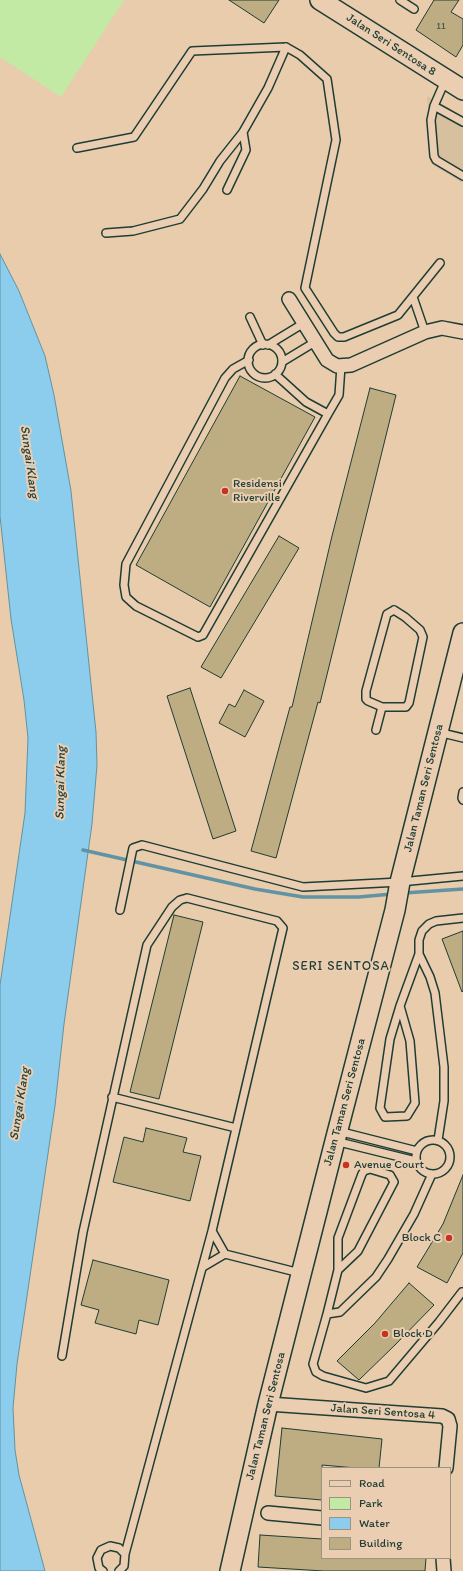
<!DOCTYPE html>
<html>
<head>
<meta charset="utf-8">
<style>
  body { margin:0 }
  #map { position:relative; width:463px; height:1571px; overflow:hidden; background:#e8ccac; font-family:Itim,sans-serif }
  canvas { display:block }
  .legend { position:absolute; left:321px; top:1467px; width:130px; height:92px; box-sizing:border-box; background:#ebceb2; border:1px solid #999480; margin:0; padding:5px 7px; list-style:none; font-size:12px; color:#1f3d34 }
  .legend li { display:flex; align-items:center; gap:8px; height:20px }
  .legend b { width:20px; border:1px solid #999480 }
</style>
</head>
<body>
<div id="map">
<canvas width="463" height="1571"></canvas>
<ul class="legend">
<li><b style="height:5px;background:#ebceb2"></b>Road</li>
<li><b style="height:11px;background:#c2eaa5"></b>Park</li>
<li><b style="height:11px;background:#8ccded"></b>Water</li>
<li><b style="height:11px;background:#bead83"></b>Building</li>
</ul>
</div>
<script>
const g = document.querySelector('canvas').getContext('2d');
g.lineJoin = 'round';
function fill(path, color) { g.fillStyle = color; g.fill(path, 'evenodd'); }
const toPath = rows => new Path2D(rows.map(r => 'M' + r).join(''));
function stroke(path, color, width, dash) { g.strokeStyle = color; g.lineWidth = width; g.lineCap = dash ? 'butt' : 'round'; g.setLineDash(dash || []); g.stroke(path); }
function drawText(font, color, halo, rows, align = 'center') {
  g.font = font + ' Itim,sans-serif'; g.lineWidth = 4; g.setLineDash([]); g.textBaseline = 'middle'; g.strokeStyle = halo; g.fillStyle = color; for (const [text, x, y, turn = 0] of rows) {
    g.save(); g.translate(x, y); g.rotate((+turn || 0) * Math.PI / 180); g.textAlign = isNaN(turn) ? turn : align; if (halo) g.strokeText(text, 0, 0); g.fillText(text, 0, 0); g.restore();
  }
}
fill(toPath([
  [427,96,463,116,463,183,433,165]
]), '#d7c09e');
fill(toPath([
  [0,0,124,0,61,97,0,57]
]), '#c2eaa5');
const water = toPath([
  [0,254,19,291,45,356,54,395,71,491,96,732,97,765,92,824,64,1024,55,1106,17,1364,13,1408,15,1450,19,1475,45,1571,0,1571,0,985,25,813,28,738,24,700,11,619,0,516,0,254]
]);
fill(water, '#8ccded');
stroke(water, '#6093a3', 1);
stroke(toPath([
  [83,850,255,889,303,897,359,897,392,894],
  [404,893,463,889]
]), '#6093a3', 3.5);
const building = toPath([
  [229,0,279,0,264,23,229,0],
  [434,0,459,0,451,12,463,19,463,45,456,57,416,30,434,0],
  [240,376,315,417,210,607,136,565,240,376],
  [370,388,396,395,320,703,318,702,276,858,251,851,290,707,292,707,332,536,370,388],
  [279,536,299,548,221,678,201,667,279,536],
  [190,688,236,831,213,839,167,696,190,688],
  [244,690,264,701,245,737,219,723,229,704,235,707,244,690],
  [174,915,203,922,159,1099,130,1092,174,915],
  [463,931,463,991,462,992,442,939,463,931],
  [146,1128,187,1138,183,1152,201,1156,190,1201,113,1182,124,1137,143,1142,146,1128],
  [463,1175,463,1253,447,1283,417,1267,443,1224,463,1175],
  [93,1260,169,1280,158,1325,139,1320,136,1334,95,1323,99,1310,81,1305,93,1260],
  [409,1283,434,1305,395,1345,359,1380,337,1361,375,1323,409,1283],
  [282,1428,382,1439,379,1468,356,1468,322,1465,322,1500,275,1496,282,1428],
  [260,1535,322,1539,322,1558,426,1558,425,1571,324,1571,258,1567,260,1535]
]);
fill(building, '#bead83');
stroke(building, '#1f3d34', 1);
const service = toPath([
  [400,0,414,9],
  [445,81,434,106,431,120,434,156,436,160,463,176],
  [434,106,463,122],
  [77,148,134,137,192,51,286,47],
  [227,190,246,150,243,132],
  [106,233,133,231,180,219,203,189,220,161,243,132,268,88,286,47,300,55,327,79,336,140,305,288,334,333,338,337,344,337,398,315,440,263],
  [413,297,425,332],
  [250,317,263,345],
  '248 361a17 17 0 1 1 34 0a17 17 0 1 1-34 0Z',
  [268,345,304,323],
  [249,360,233,369,225,378,126,564,124,585,126,597,136,606,198,637,203,635,328,414,306,402,275,374],
  [282,362,315,342],
  [328,414,339,395,341,366],
  [394,610,405,617,420,630,423,637,409,703,406,707,382,707,368,701,366,699,366,691,387,614,394,610],
  [376,730,382,707],
  [438,732,463,738],
  [463,792,462,798,463,800],
  [120,910,133,848,142,845,303,887,400,882,463,876],
  [400,1006,410,1041,415,1103,407,1116,385,1117,380,1108,390,1039,400,1006,419,954],
  [112,1097,236,1128],
  [338,1131,417,1151],
  '416 1157a17 17 0 1 1 34 0a17 17 0 1 1-34 0Z',
  [438,1140,444,1101,444,1067,435,993,430,977,419,954,419,940,422,931,429,924,436,921,463,918],
  [335,1141,416,1161],
  [432,1174,414,1214,388,1259,376,1277,340,1312,327,1314,313,1364,316,1372,323,1376,366,1388,389,1381,439,1322,462,1292],
  [212,1231,225,1254],
  [203,1267,225,1254,300,1273],
  [327,1314,338,1270,338,1238,362,1174,364,1171,370,1169,390,1175,394,1182,358,1251,338,1270],
  [62,1356,83,1232,147,945,172,907,180,900,187,898,277,921,283,928,212,1231,125,1554],
  [103,1571,99,1568,97,1558,101,1550,110,1546,119,1548,125,1554,124,1566,119,1571]
]);
const minor = toPath([
  [289,299,327,360,337,366,351,365,425,332,442,328,463,332],
  [268,1404,442,1416,448,1419,450,1426,446,1468],
  [268,1513,322,1518],
  [443,1558,444,1571]
]);
const secondary = toPath([
  [320,0,463,90],
  [230,1571,268,1404,335,1141,395,910,400,882,463,633]
]);
stroke(service, '#1f3d34', 10);
stroke(minor, '#1f3d34', 16);
stroke(secondary, '#1f3d34', 22);
stroke(service, '#ebceb2', 7);
stroke(minor, '#ebceb2', 13);
stroke(secondary, '#ebceb2', 19);
for (const [x, y, r, color] of [
  [225,491,4,"#c8321e"],
  [346,1165,4,"#c8321e"],
  [449,1238,4,"#c8321e"],
  [385,1334,4,"#c8321e"]
]) { const dot = new Path2D(); dot.arc(x, y, r, 0, 2 * Math.PI); g.fillStyle = color; g.fill(dot); stroke(dot, '#ebceb2', 1.5); }
drawText('10px', '#475948', null, [
  ["11",441,26]
]);
drawText('12px', '#1f3d34', '#ebceb2', [
  ["Jalan Seri Sentosa 8",391,45,33],
  ["Jalan Taman Seri Sentosa",424,788,-76],
  ["Jalan Taman Seri Sentosa",345,1102,-75],
  ["Jalan Seri Sentosa 4",383,1412,4],
  ["Jalan Taman Seri Sentosa",266,1416,-76]
]);
drawText('12px', '#1f3d34', '#ebceb2', [
  ["Residensi",233,484],
  ["Riverville",233,498],
  ["Avenue Court",354,1165],
  ["Block C",441,1238,"right"],
  ["Block D",393,1334]
], 'left');
drawText('italic 13px', '#24443d', '#ebceb2', [
  ["Sungai Klang",29,462,82],
  ["Sungai Klang",61,783,-89],
  ["Sungai Klang",20,1104,-81]
]);
g.letterSpacing = '1px';
drawText('13px', '#1f3d34', '#ebceb2', [
  ["SERI SENTOSA",341,967]
]);
g.letterSpacing = '0px';
</script>
</body>
</html>
